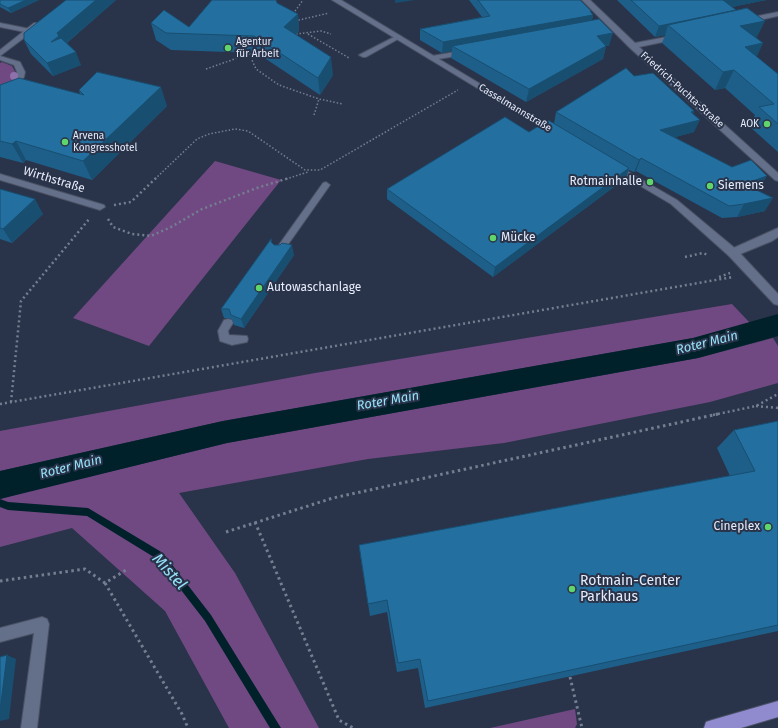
<!DOCTYPE html>
<html>
<head>
<meta charset="utf-8">
<style>
  body { margin:0 }
  canvas { display:block; background:#293349 }
</style>
</head>
<body>
<canvas width="778" height="728"></canvas>
<script>
const g = document.querySelector('canvas').getContext('2d');
g.lineJoin = 'round';
function fill(path, color) { g.fillStyle = color; g.fill(path, 'evenodd'); }
const toPath = rows => new Path2D(rows.map(r => 'M' + r).join(''));
function stroke(path, color, width, dash) { g.strokeStyle = color; g.lineWidth = width; g.lineCap = dash ? 'butt' : 'round'; g.setLineDash(dash || []); g.stroke(path); }
function drawText(font, color, halo, rows, align = 'center') {
  g.font = font + ' "Fira Sans",sans-serif'; g.lineWidth = 4; g.setLineDash([]); g.textBaseline = 'middle'; g.strokeStyle = halo; g.fillStyle = color; for (const [text, x, y, turn = 0] of rows) {
    g.save(); g.translate(x, y); g.rotate((+turn || 0) * Math.PI / 180); g.textAlign = isNaN(turn) ? turn : align; if (halo) g.strokeText(text, 0, 0); g.fillText(text, 0, 0); g.restore();
  }
}
fill(toPath([
  [2,62,12,66,16,73,13,81,0,91,0,63],
  [215,161,281,180,149,346,73,318],
  [732,304,750,323,693,338,223,421,0,471,0,431,315,373],
  [773,338,778,346,778,383,710,402,504,443,368,459,179,493,235,573,319,728,229,728,165,611,72,528,0,547,0,499,18,494,227,443,698,358],
  [575,709,577,724,575,728,490,728]
]), '#704982');
fill(toPath([
  [778,314,778,336,698,358,227,443,0,499,0,471,223,421,693,338]
]), '#00212a');
fill(toPath([
  [0,499,8,502,88,508,163,553,211,615,281,728,270,728,205,621,157,559,87,516,8,510,0,507,0,499]
]), '#00212a');
const lane = toPath([
  [0,23,30,29,33,31,30,33,0,27,0,23],
  [398,35,402,37,400,38,366,57,363,57,359,55,398,35],
  [0,56,20,62,25,72,24,77,18,86,0,96,0,91,12,82,16,77,17,72,14,65,0,60,0,56],
  [326,182,330,185,282,253,276,253,274,251,276,249,323,183,326,182],
  [228,319,232,320,233,323,228,331,229,335,247,336,248,339,247,342,232,345,220,341,218,331,224,320,228,319],
  [42,617,47,619,49,624,37,728,21,728,34,633,0,642,0,628,42,617]
]);
const street = toPath([
  [582,0,590,0,635,43,682,34,682,38,639,47,778,173,778,181,775,180,630,48,582,0],
  [778,12,778,16,746,23,742,21,743,19,778,12],
  [34,23,40,23,41,25,0,56,0,50,34,23],
  [466,50,470,52,469,54,432,60,428,58,432,56,466,50],
  [0,174,104,205,105,207,100,210,0,180,0,174],
  [778,228,778,237,772,241,733,257,729,256,728,253,729,250,778,228]
]);
const secondary = toPath([
  [332,0,341,0,560,132,556,135,553,134,332,0],
  [613,163,677,200,737,250,778,294,778,305,774,304,729,256,671,204,610,168,608,166,613,163]
]);
const primary = toPath([
  [778,701,778,717,741,728,704,728,706,722,712,720,778,701]
]);
stroke(lane, '#495164', 2);
stroke(street, '#495164', 2);
stroke(secondary, '#495164', 2);
stroke(primary, '#495164', 2);
stroke(toPath([
  [293,14,303,0],
  [295,21,329,13],
  [296,34,321,31,331,34],
  [308,34,349,58],
  [206,69,252,53,252,60,256,69,279,85,319,99,343,104],
  [314,115,319,99],
  [155,179,197,139,209,134,235,129,248,131,305,170,320,170,458,90],
  [286,179,308,172]
]), '#757e91', 1.5, [1.5, 2]);
stroke(toPath([
  [114,205,131,202,156,178],
  [108,219,113,227,132,234,151,236,171,227,202,209,257,188,289,178],
  [685,257,703,253,708,255],
  [719,277,730,273],
  [11,402,21,301,90,218],
  [0,404,733,277],
  [756,406,778,408],
  [713,415,756,406,778,394]
]), '#757e91', 2.5, [2, 3]);
stroke(toPath([
  [255,522,339,720,353,728],
  [226,532,333,498,718,414],
  [0,581,85,569,105,583,126,570],
  [105,583,182,714,188,728],
  [570,677,582,728]
]), '#757e91', 3, [2.5, 3.5]);
fill(lane, '#646f89');
fill(street, '#646f89');
fill(secondary, '#646f89');
fill(primary, '#908acf');
g.fillStyle = '#8e71ab';
for (const [x, y] of [
  [14,76]
]) { g.beginPath(); g.arc(x, y, 4, 0, 2 * Math.PI); g.fill(); }
fill(toPath([
  [0,0,39,0,11,13,0,7],
  [116,0,67,43,81,65,53,76,31,54,24,40],
  [469,0,580,0,593,15,592,20,609,46,606,46,603,59,526,102,451,58,452,51,442,53,420,40,420,29,482,17],
  [617,0,766,0,732,7,736,11,757,38,757,57,778,74,778,152,749,126,755,115,725,88,715,90,662,43,665,35,655,37],
  [298,14,299,31,296,35,333,75,320,95,257,53,171,50,156,40,151,23,189,27],
  [634,76,694,111,693,114,694,132,675,137,760,188,755,190,765,211,737,217,722,218,636,171,634,172,629,170,626,178,493,277,387,199,387,189,529,132,554,124,556,112],
  [0,85,80,94,79,90,167,106,92,180,26,160,23,163,0,157],
  [0,189,43,214,12,243,0,239],
  [271,239,272,243,274,245,294,255,244,328,234,325,232,319,224,318,221,309],
  [778,421,778,631,425,708,418,668,397,672,387,612,370,616,361,560,359,545,730,476,717,448,734,430]
]), '#1e5f8a');
fill(toPath([
  [26,0,39,0,11,13,8,8],
  [96,0,116,0,63,46,51,42,57,33],
  [395,0,415,0,395,3],
  [721,0,766,0,717,10],
  [736,10,732,20,668,25,665,35,655,37,659,26],
  [591,11,590,15,593,15,591,25,452,46,452,51,442,53,443,42],
  [298,14,299,31,286,44,284,27],
  [765,21,756,39,740,26],
  [613,33,609,46,606,46,603,59,526,102,529,89,597,36],
  [763,43,755,61,745,47],
  [76,52,81,65,53,76,47,63],
  [331,57,333,75,320,95,318,78],
  [734,70,725,88,715,90,723,72],
  [161,87,167,106,92,180,83,161],
  [694,111,689,122,700,120,694,132,655,143,660,130,691,112],
  [16,141,26,160,23,163,12,144],
  [641,158,636,171,634,172,639,160],
  [629,168,626,178,493,277,495,267],
  [767,176,760,188,737,197,744,184],
  [773,198,765,211,737,217,744,204],
  [35,199,43,214,12,243,3,229],
  [292,245,294,255,244,328,241,319],
  [7,655,16,659,9,719,0,721,0,711]
]), '#184e70');
const building = toPath([
  [0,0,26,0,8,8,0,4,0,0],
  [66,0,96,0,57,33,59,36,51,42,61,38,76,52,47,63,24,40,24,33,66,0],
  [212,0,276,0,277,3,298,14,284,27,331,57,318,78,254,36,166,33,151,23,164,10,189,27,212,0],
  [478,0,580,0,591,11,590,11,593,15,443,42,420,29,490,16,478,0],
  [631,0,723,0,736,10,659,26,631,0],
  [747,8,765,21,740,26,763,43,745,47,778,74,778,124,759,107,774,104,734,70,723,72,668,25,747,8],
  [599,19,613,33,597,36,606,46,529,89,452,46,599,19],
  [626,68,634,76,653,73,694,111,691,112,700,120,660,130,732,167,751,160,767,176,744,184,773,198,744,204,729,206,641,158,639,160,556,112,626,68],
  [97,72,161,87,83,161,16,141,12,144,0,141,0,85,19,78,84,95,79,90,97,72],
  [505,117,529,132,548,120,629,168,495,267,387,189,505,117],
  [0,189,35,199,3,229,0,228,0,189],
  [271,239,271,242,274,245,280,245,282,243,292,245,241,319,231,315,229,309,221,309,271,239],
  [778,421,778,625,428,701,420,659,398,663,387,600,368,604,359,545,755,471,734,430,778,421],
  [7,655,0,711,0,657,7,655]
]);
fill(building, '#236fa0');
stroke(building, '#184e70', 1);
for (const [x, y, r, color] of [
  [228,48,4,"#5fd56b"],
  [767,124,4,"#5fd56b"],
  [65,142,4,"#5fd56b"],
  [650,182,4,"#5fd56b"],
  [710,186,4,"#5fd56b"],
  [493,238,4,"#5fd56b"],
  [259,288,4,"#5fd56b"],
  [768,527,4,"#5fd56b"],
  [572,589,4,"#5fd56b"]
]) { const dot = new Path2D(); dot.arc(x, y, r, 0, 2 * Math.PI); g.fillStyle = color; g.fill(dot); stroke(dot, '#293349', 1.5); }
drawText('10px', '#e7edfc', '#293349', [
  ["Agentur",236,42],
  ["für Arbeit",236,54],
  ["AOK",759,124,"right"],
  ["Arvena",73,136],
  ["Kongresshotel",73,148]
], 'left');
drawText('10px', '#e7edfc', '#293349', [
  ["Friedrich-Puchta-Straße",682,90,42],
  ["Casselmannstraße",515,108,31]
]);
drawText('12px', '#e7edfc', '#293349', [
  ["Wirthstraße",54,180,17]
]);
drawText('12px', '#e7edfc', '#293349', [
  ["Rotmainhalle",642,182,"right"],
  ["Siemens",718,186],
  ["Mücke",501,238],
  ["Autowaschanlage",267,288],
  ["Cineplex",760,527,"right"]
], 'left');
drawText('italic 13px', '#95e2f9', '#293349', [
  ["Roter Main",707,343,-14],
  ["Roter Main",388,401,-10],
  ["Roter Main",71,467,-14]
]);
drawText('14px', '#e7edfc', '#293349', [
  ["Rotmain-Center",580,581],
  ["Parkhaus",580,597]
], 'left');
drawText('italic 16px', '#95e2f9', '#293349', [
  ["Mistel",169,572,48]
]);
</script>
</body>
</html>
